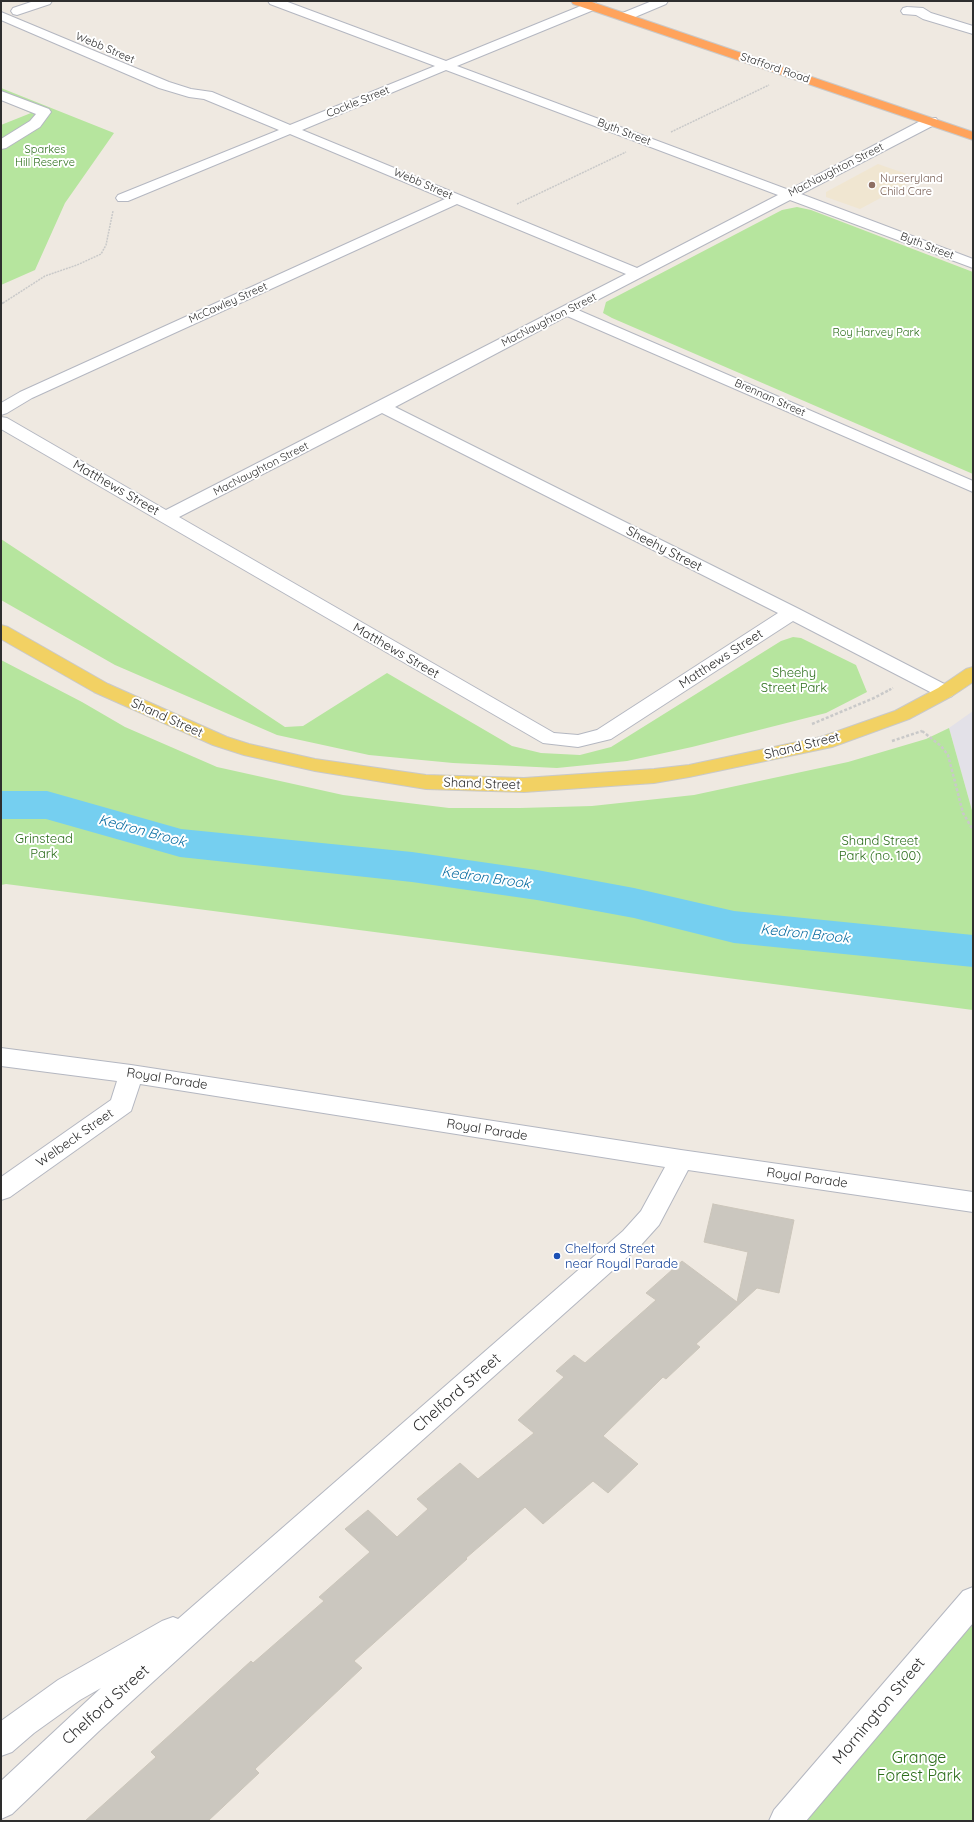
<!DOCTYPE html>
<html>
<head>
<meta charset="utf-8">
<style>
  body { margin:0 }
  #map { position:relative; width:974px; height:1822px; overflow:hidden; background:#efe9e1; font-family:Quicksand,sans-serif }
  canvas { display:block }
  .frame { position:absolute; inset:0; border:2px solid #2e2e2e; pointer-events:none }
</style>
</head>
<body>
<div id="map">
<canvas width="974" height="1822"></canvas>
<div class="frame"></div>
</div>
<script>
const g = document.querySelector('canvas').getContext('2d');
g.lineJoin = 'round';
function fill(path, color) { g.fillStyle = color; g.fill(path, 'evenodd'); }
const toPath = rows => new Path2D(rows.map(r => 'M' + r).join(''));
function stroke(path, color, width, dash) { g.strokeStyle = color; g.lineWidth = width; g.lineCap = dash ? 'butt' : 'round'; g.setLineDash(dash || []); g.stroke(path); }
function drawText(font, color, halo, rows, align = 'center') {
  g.font = font + ' Quicksand,sans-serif'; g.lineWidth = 4; g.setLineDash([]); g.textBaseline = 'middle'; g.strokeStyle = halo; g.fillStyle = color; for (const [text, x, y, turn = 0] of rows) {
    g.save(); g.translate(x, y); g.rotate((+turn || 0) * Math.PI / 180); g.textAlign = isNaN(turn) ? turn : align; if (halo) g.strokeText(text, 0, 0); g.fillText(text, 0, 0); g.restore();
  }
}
fill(toPath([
  [973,711,973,814,949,728]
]), '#e3e1e8');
fill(toPath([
  [878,164,918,178,860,209,826,197,826,192]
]), '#f0e6d1');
fill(toPath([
  [1,88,114,133,65,203,35,270,1,285,1,125,31,113,1,100],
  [797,207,811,210,973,272,973,474,612,318,603,313,606,302,782,210],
  [1,539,285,727,303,726,387,673,512,746,541,753,580,755,611,747,781,641,793,637,801,638,856,665,867,692,826,713,692,747,627,761,557,768,453,763,369,755,277,735,115,665,1,600],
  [1,660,82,702,125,727,217,767,343,795,449,808,520,808,592,806,694,795,848,762,926,739,949,728,973,814,973,1010,6,884,1,885],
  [973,1613,973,1821,807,1821]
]), '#b6e59e');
fill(toPath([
  [1,791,47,791,181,829,412,852,537,870,634,888,734,911,973,935,973,967,734,943,634,918,537,900,412,882,180,857,46,819,1,819,1,791]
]), '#75cff0');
const building = toPath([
  [713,1204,794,1220,779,1293,757,1288,696,1344,700,1347,666,1379,663,1377,603,1436,638,1464,608,1493,593,1481,543,1524,525,1507,466,1558,467,1559,354,1661,362,1668,255,1769,259,1773,208,1821,85,1821,156,1757,151,1752,251,1661,253,1663,324,1601,319,1597,370,1552,345,1529,368,1510,397,1537,428,1509,417,1499,460,1463,478,1479,534,1433,518,1420,564,1377,556,1371,574,1355,585,1363,656,1300,646,1293,682,1261,737,1302,748,1252,704,1242,713,1204]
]);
fill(building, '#cbc7bf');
stroke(building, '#cbc5ba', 1);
const minor = toPath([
  [34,1,52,1,50,4,17,15,13,14,11,11,13,8,34,1],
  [268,1,285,1,446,61,588,3,596,3,598,6,596,9,457,66,789,190,926,118,936,118,938,121,936,124,801,194,973,259,973,268,790,200,578,310,973,481,973,492,567,316,395,407,799,609,952,688,955,692,952,696,945,698,938,696,793,621,611,739,578,747,543,743,1,429,1,417,7,418,166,510,626,274,457,204,32,398,7,413,1,415,1,403,20,392,445,199,290,134,128,201,118,201,116,198,118,195,279,130,204,99,189,97,159,88,1,20,1,12,169,82,191,89,212,92,290,125,435,66,270,4,268,1],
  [446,70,778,195,637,268,302,130,446,70],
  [382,413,778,613,597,730,578,735,554,733,179,517,382,413],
  [652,1,668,1,666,4,628,20,620,20,618,17,620,14,652,1],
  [907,7,923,8,931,13,973,26,973,34,923,19,916,15,903,14,901,11,903,8,907,7],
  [1,91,49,109,51,112,40,127,6,148,1,149,1,139,30,121,36,114,1,100,1,91],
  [1,1048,131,1065,681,1150,973,1192,973,1212,688,1170,659,1225,641,1245,223,1618,99,1731,12,1814,1,1819,1,1781,101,1688,80,1700,34,1733,12,1752,1,1756,1,1721,58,1680,162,1621,173,1617,178,1619,623,1231,641,1211,665,1167,140,1084,131,1111,10,1197,1,1200,1,1177,111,1100,117,1081,1,1066,1,1048],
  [973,1587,973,1623,806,1821,769,1821,774,1810,963,1591,973,1587]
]);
const major = toPath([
  [1,625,8,627,108,684,227,737,249,744,315,759,426,775,524,778,654,769,689,765,821,737,895,711,938,688,966,669,973,667,973,682,952,696,909,719,832,747,689,777,654,783,524,792,426,789,315,771,244,755,213,745,94,692,1,639,1,625]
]);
const highway = toPath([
  [571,1,589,1,973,132,973,140,573,4,571,1]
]);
stroke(minor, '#b4b7c1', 2);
stroke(major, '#c9c9c9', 2);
stroke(highway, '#c9c9c9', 2);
stroke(toPath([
  [671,132,769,85],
  [517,204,626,152],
  [3,303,45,276,77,265,101,254,106,245,113,211]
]), '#c9c9c9', 1.5, [2, 1]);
stroke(toPath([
  [1,304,4,302],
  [889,690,893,688]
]), '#c9c9c9', 2, [2.5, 1.5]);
stroke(toPath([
  [812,724,874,698,891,689],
  [922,731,941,746,948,755,963,813,973,830],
  [892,741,922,731]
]), '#c9c9c9', 2.5, [3, 2]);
fill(minor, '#fff');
fill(major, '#f2d163');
fill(highway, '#ffa35c');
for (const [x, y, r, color] of [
  [872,185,4,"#8d6e63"],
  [557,1256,4,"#1a4fb4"]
]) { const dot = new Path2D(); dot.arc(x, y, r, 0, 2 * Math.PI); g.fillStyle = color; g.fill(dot); stroke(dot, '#fff', 1.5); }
drawText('11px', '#2e2e2e', '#fff', [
  ["Webb Street",105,48,23],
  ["Stafford Road",775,68,19],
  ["Cockle Street",358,102,-22],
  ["Byth Street",624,132,21],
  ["MacNaughton Street",836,170,-27],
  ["Webb Street",423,184,23],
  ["Byth Street",927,246,21],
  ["McCawley Street",228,303,-24],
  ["MacNaughton Street",549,320,-27],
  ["Brennan Street",770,398,24],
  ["MacNaughton Street",261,469,-27]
]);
drawText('11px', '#2c6e1b', '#fff', [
  ["Sparkes",45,150],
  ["Hill Reserve",45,163],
  ["Roy Harvey Park",876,333]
]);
drawText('11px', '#785e54', '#fff', [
  ["Nurseryland",880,179],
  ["Child Care",880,192]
], 'left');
drawText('13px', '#2e2e2e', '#fff', [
  ["Matthews Street",116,488,30],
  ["Sheehy Street",664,549,27],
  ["Matthews Street",396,651,30],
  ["Matthews Street",721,659,-33],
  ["Shand Street",167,718,24],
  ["Shand Street",802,746,-14],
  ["Shand Street",482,784,2],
  ["Royal Parade",167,1079,9],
  ["Royal Parade",487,1130,9],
  ["Welbeck Street",75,1138,-35],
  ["Royal Parade",807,1178,8]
]);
drawText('13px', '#2c6e1b', '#fff', [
  ["Sheehy",794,673],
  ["Street Park",794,688],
  ["Grinstead",44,839],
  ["Park",44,854],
  ["Shand Street",880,841],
  ["Park (no. 100)",880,856]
]);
drawText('13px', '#164399', '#fff', [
  ["Chelford Street",565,1249],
  ["near Royal Parade",565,1264]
], 'left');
drawText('italic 14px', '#0d6fa3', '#fff', [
  ["Kedron Brook",142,831,15],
  ["Kedron Brook",486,878,8],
  ["Kedron Brook",805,934,6]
]);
drawText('16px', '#2e2e2e', '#fff', [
  ["Chelford Street",457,1393,-41],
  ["Chelford Street",106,1705,-42],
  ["Mornington Street",879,1711,-50]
]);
drawText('16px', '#2c6e1b', '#fff', [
  ["Grange",919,1758],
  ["Forest Park",919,1776]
]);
</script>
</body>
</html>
